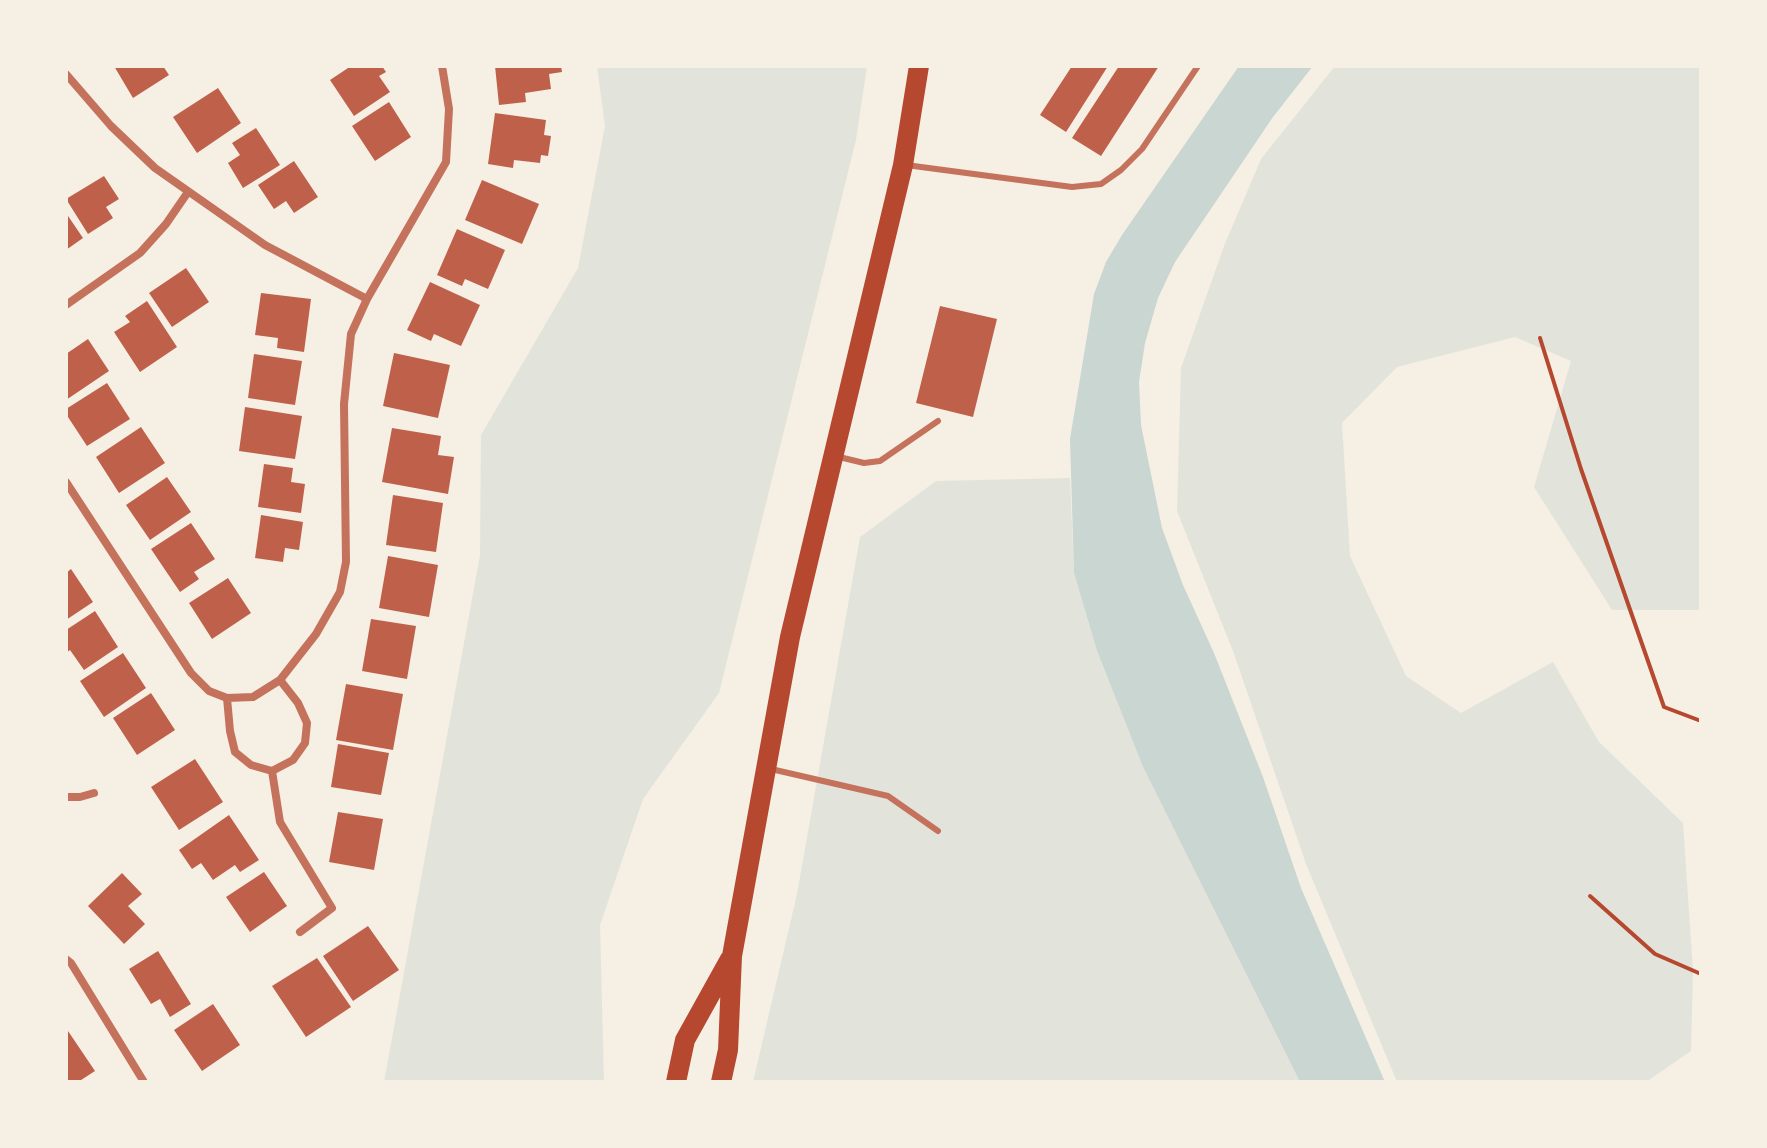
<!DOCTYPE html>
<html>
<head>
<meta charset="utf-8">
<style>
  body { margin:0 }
  #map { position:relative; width:1767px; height:1148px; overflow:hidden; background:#f6efe4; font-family:"Titillium Web",sans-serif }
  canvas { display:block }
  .frame { position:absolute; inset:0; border:68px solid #f6efe4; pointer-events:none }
</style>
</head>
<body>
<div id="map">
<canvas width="1767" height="1148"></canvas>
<div class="frame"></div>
</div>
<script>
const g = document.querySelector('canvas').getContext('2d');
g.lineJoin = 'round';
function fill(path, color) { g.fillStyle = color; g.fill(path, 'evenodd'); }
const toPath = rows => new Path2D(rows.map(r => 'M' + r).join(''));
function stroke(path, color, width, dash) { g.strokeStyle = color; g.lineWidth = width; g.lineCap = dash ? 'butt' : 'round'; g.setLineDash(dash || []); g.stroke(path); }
fill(toPath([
  [597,66,867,66,856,140,719,693,643,799,600,925,604,1082,384,1082,480,555,481,435,578,268,605,126],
  [1335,66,1701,66,1701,610,1612,610,1534,487,1571,361,1515,337,1397,367,1342,423,1350,556,1406,676,1461,713,1553,662,1599,742,1683,823,1693,970,1691,1051,1646,1082,1397,1082,1306,864,1233,651,1177,511,1181,368,1224,246,1261,159],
  [1070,478,1074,573,1097,651,1143,767,1300,1082,753,1082,797,894,860,537,936,481]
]), '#e2e4dc');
fill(toPath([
  [1239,66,1313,66,1273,117,1175,262,1158,298,1145,343,1139,382,1141,425,1162,528,1183,585,1214,653,1263,777,1301,888,1385,1082,1300,1082,1143,767,1097,651,1074,573,1070,439,1094,294,1106,262,1122,235]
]), '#c9d6d2');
fill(toPath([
  [114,66,163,66,169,75,133,98],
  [351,66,382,66,386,72,379,76,390,92,354,116,330,80],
  [495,66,561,66,562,72,549,74,551,89,525,93,526,102,499,105],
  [1072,66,1108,66,1066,132,1040,115],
  [1119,66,1159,66,1101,156,1072,138],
  [218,88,241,123,197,153,173,117],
  [389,102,411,137,375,161,352,126],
  [495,113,546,120,544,135,551,136,548,156,541,155,540,163,514,160,513,168,488,164],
  [256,128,280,165,243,188,228,163,240,155,232,143],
  [294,161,318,197,294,213,286,201,274,209,258,185],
  [104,176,119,199,106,207,113,218,88,234,66,199],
  [482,180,539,204,522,244,465,220],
  [66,213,83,238,66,250],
  [457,229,505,250,488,289,465,279,462,286,437,275],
  [186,268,209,302,172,327,149,293],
  [430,282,480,305,461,346,434,334,431,341,407,330],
  [261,293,311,299,304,352,277,348,278,338,255,335],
  [147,301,177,347,140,372,114,332,130,322,125,316],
  [940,306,997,319,973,417,916,403],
  [88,339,109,371,66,400,66,354],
  [394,353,450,365,438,418,383,406],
  [254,354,302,361,295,405,248,398],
  [107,383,130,419,87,446,66,414,66,409],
  [245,407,302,416,295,459,239,451],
  [141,427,165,463,119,493,96,457],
  [392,428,441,436,438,455,454,457,448,494,382,482],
  [264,464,293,468,291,482,305,484,301,513,258,507],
  [167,477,191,512,150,540,126,505],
  [393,495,443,503,436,552,386,545],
  [261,515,303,522,299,550,285,548,283,562,255,558],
  [191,523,215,559,194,572,199,579,180,592,151,549],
  [388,556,438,565,429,617,379,608],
  [71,569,93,602,66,620,66,573],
  [228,578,251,613,212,639,189,603],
  [95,611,118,647,84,670,70,650,66,653,66,630],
  [371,619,416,626,407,679,362,671],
  [123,653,146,688,104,717,80,681],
  [346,684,403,694,393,750,336,740],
  [151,693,175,730,137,755,113,718],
  [338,744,389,753,381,795,331,787],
  [195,759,223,802,179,830,151,787],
  [338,812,383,819,374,870,329,862],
  [229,815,259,860,240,872,235,865,213,880,201,863,192,869,179,850],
  [264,872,287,906,250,932,226,897],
  [122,873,142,894,128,906,145,924,124,944,88,906],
  [368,926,399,970,353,1001,323,956],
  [158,951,191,1004,170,1017,160,999,151,1004,129,969],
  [317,958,351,1007,306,1037,272,986],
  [213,1004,240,1045,202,1071,174,1030],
  [66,1028,95,1071,78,1082,66,1082]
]), '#bf614a');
stroke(toPath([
  [1540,338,1581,469,1664,707,1701,721],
  [1590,896,1655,954,1701,974]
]), '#b5482f', 4);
stroke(toPath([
  [906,165,1072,187,1101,184,1121,170,1142,149,1198,66],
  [835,456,864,463,880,461,938,421],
  [771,769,888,796,938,831]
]), '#c5725c', 6);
stroke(toPath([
  [66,74,111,126,155,168,265,245,367,299],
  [66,305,140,253,166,224,188,192],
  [66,482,191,673,209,691,227,698,230,731,235,752,251,765,272,771,280,822,332,908,300,932],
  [227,698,253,697,280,680,316,634,340,592,346,562,344,404,351,334,367,299,446,162,449,109,442,66],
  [272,771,293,760,305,743,307,723,298,703,280,680],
  [66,797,80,797,94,793],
  [66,959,71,963,144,1082]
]), '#c5725c', 8);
stroke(toPath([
  [676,1082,685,1040,730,959],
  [721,1082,728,1050,732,956,790,637,903,165,919,66]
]), '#b5482f', 20);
</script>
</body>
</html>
